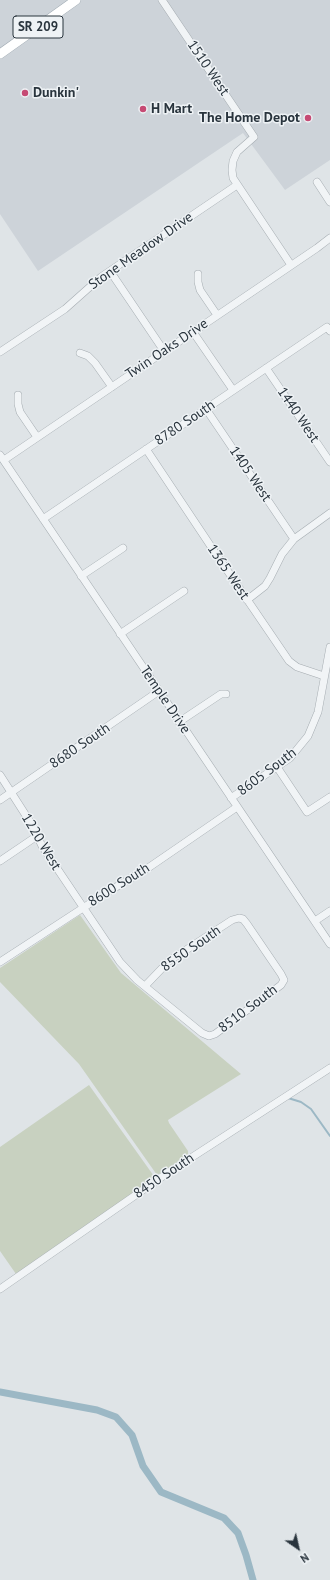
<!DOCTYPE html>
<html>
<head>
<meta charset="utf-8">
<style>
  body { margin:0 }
  #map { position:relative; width:330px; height:1580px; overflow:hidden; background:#dfe4e7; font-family:"PT Sans",sans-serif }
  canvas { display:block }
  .north { position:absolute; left:278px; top:1528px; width:40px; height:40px; -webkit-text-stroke:3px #eef2f5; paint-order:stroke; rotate:146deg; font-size:11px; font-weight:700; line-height:16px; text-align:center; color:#29343d }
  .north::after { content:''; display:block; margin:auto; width:14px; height:18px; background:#29343d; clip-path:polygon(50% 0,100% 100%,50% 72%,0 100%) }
</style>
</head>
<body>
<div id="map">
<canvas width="330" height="1580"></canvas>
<div class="north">N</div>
</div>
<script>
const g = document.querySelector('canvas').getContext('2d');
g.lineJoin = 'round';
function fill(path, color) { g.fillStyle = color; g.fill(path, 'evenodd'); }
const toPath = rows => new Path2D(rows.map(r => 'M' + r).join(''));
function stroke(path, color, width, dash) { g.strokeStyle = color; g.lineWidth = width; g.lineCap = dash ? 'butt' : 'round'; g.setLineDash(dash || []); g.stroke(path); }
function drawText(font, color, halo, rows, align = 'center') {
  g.font = font + ' "PT Sans",sans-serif'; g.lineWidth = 3; g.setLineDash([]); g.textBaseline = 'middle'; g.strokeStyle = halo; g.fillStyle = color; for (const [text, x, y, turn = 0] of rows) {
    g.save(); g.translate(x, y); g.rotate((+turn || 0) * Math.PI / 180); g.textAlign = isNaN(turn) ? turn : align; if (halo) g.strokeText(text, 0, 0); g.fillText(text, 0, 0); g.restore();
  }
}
fill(toPath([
  [0,0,330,0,330,160,285,190,243,133,38,271,0,214]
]), '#cdd3d9');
fill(toPath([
  [80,915,121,973,241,1074,168,1120,169,1123,188,1151,188,1155,157,1175,79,1064,0,982,0,968],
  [89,1085,156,1179,16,1274,0,1251,0,1147]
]), '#c8d1c0');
stroke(toPath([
  [288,1098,301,1102,311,1109,330,1136]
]), '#9cb8c5', 2);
stroke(toPath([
  [0,1392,97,1410,116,1417,132,1435,143,1466,161,1492,224,1518,238,1533,246,1555,253,1580]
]), '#9cb8c5', 7);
const minor = toPath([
  [162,0,254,137,237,152,233,161,232,170,233,178,291,265],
  [317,182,330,202],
  [110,271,164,351],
  [198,274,198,282,200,290,217,315],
  [193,332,233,390],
  [0,352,65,309,101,277,237,185],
  [80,353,88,356,95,363,112,387],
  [266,368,330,462],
  [18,395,18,404,20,412,37,437],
  [206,409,294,539],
  [146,449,212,548,289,661,297,667,324,676],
  [0,455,330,944],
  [4,460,317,248,330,238],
  [43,519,327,327,330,331],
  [81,576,123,548],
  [247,600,265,586,270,578,282,554,294,539,330,513],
  [120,634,184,591],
  [179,722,221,694,226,694],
  [277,767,307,812,330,797],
  [0,775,32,825,42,846,120,962,137,980,202,1033,209,1036,215,1034,281,985,284,980,281,974,247,924,243,919,239,918,232,920,169,961,145,986],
  [231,798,290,758,308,736,318,712,330,647],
  [0,800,159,691],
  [0,861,37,836],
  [315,921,330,911],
  [0,962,106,893,148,868,237,807],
  [0,1289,166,1174,330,1068]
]);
const major = toPath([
  [0,54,76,0]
]);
stroke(minor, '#a5acb1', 8);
stroke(major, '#9faab2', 10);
stroke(minor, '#f1f4f6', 7);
stroke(major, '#fff', 9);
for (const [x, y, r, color] of [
  [25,93,4,"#c64a74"],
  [143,109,4,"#c64a74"],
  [308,118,4,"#c64a74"]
]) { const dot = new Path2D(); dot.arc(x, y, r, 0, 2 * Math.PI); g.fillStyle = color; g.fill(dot); stroke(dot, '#eef2f5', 1.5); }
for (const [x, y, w] of [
  [38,27,50]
]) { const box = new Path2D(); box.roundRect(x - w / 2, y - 11, w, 22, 3); g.fillStyle = '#eef2f5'; g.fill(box); stroke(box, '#29343d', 1); }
drawText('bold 13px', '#29343d', null, [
  ["SR 209",38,27]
]);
drawText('14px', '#29343d', '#eef2f5', [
  ["1510 West",208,68,56],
  ["Stone Meadow Drive",141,251,-35],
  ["Twin Oaks Drive",167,349,-34],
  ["1440 West",298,415,56],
  ["8780 South",185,423,-34],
  ["1405 West",250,474,56],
  ["1365 West",228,572,56],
  ["Temple Drive",165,700,56],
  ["8680 South",80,746,-34],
  ["8605 South",267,772,-37],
  ["1220 West",41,842,59],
  ["8600 South",119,885,-32],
  ["8550 South",191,949,-35],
  ["8510 South",248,1009,-37],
  ["8450 South",164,1176,-34]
]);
drawText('bold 14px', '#29343d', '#eef2f5', [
  ["Dunkin'",33,93],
  ["H Mart",151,109],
  ["The Home Depot",300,118,"right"]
], 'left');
</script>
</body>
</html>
